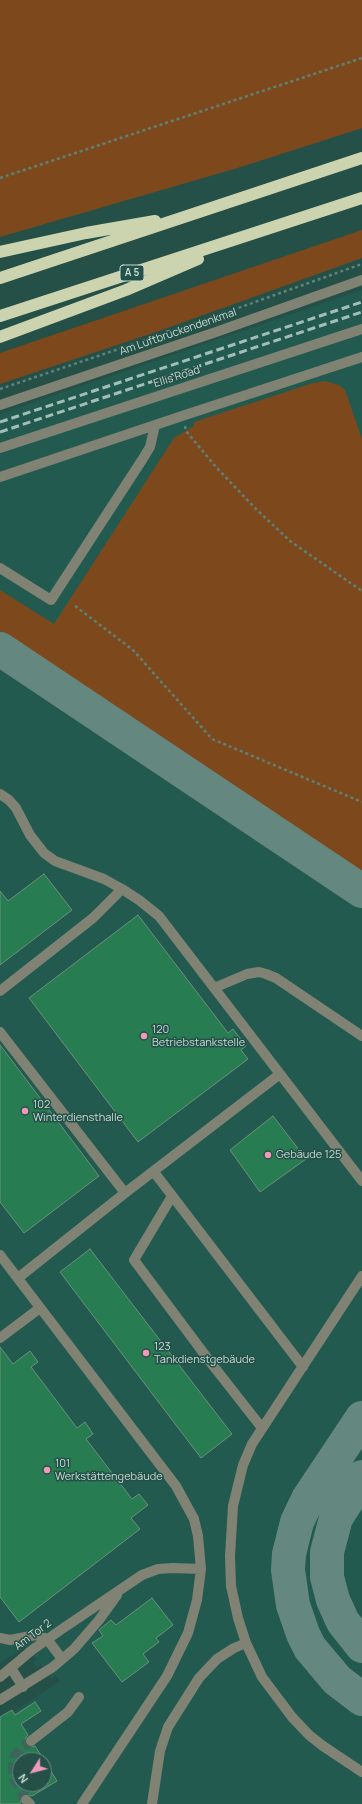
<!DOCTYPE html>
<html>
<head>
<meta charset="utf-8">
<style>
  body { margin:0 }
  #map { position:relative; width:362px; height:1804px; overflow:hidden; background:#255047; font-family:Manrope,sans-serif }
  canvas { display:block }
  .north { position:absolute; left:12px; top:1752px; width:40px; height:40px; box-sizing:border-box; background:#255047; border:1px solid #658880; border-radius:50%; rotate:234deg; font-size:11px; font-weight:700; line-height:16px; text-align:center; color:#c5dcd6 }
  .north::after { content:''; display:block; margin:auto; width:14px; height:18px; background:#f09ab7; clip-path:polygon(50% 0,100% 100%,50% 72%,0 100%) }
</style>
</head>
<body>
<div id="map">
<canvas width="362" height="1804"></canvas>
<div class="north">N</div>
</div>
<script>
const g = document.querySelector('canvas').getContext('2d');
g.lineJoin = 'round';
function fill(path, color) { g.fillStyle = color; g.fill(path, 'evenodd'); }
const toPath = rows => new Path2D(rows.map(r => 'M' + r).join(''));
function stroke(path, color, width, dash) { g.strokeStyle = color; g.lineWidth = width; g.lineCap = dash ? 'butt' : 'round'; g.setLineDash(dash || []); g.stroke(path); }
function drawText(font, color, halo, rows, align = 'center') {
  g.font = font + ' Manrope,sans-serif'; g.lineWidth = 3; g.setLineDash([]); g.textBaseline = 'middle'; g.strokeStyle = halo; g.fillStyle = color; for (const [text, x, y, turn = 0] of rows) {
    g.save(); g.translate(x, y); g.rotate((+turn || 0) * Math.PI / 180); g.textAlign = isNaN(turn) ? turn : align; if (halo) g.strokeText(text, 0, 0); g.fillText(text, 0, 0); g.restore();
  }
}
fill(toPath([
  [362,290,362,1804,0,1804,0,1717,12,1710,13,1712,60,1681,56,1676,52,1679,41,1665,37,1668,33,1662,37,1660,26,1647,0,1663,0,414],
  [20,1760,44,1760,44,1784,20,1784]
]), '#235a4f');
fill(toPath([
  [0,0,362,0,362,128,241,167,0,237],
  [362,230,362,258,159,331,0,384,0,353],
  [325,381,339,385,345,390,362,439,362,873,0,631,0,590,54,624,174,438,194,426,194,422,313,383]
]), '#7d491c');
stroke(toPath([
  [0,649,362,891],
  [362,1418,308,1499,297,1522,289,1554,288,1570,293,1605,303,1634,310,1648,337,1680,362,1699],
  [362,1477,336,1518,327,1552,327,1577,333,1600,343,1622,362,1646]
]), '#648780', 34);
const building = toPath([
  [44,874,72,910,0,965,0,891,8,901,44,874],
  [138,915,228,1033,233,1029,246,1046,241,1050,248,1059,138,1142,29,998,138,915],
  [0,1045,99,1176,24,1233,0,1202,0,1045],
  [273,1116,306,1159,260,1192,230,1150,273,1116],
  [90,1249,232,1434,201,1458,60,1272,90,1249],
  [0,1347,13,1364,30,1351,38,1362,31,1367,77,1428,85,1422,93,1434,86,1439,132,1499,139,1494,148,1505,131,1518,140,1529,19,1622,0,1597,0,1347],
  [152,1598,173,1625,156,1638,159,1642,143,1654,149,1662,122,1682,92,1643,103,1636,99,1630,111,1620,116,1625,152,1598],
  [35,1702,41,1711,21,1724,28,1735,25,1739,26,1745,29,1747,35,1746,44,1760,20,1760,20,1784,44,1784,44,1760,57,1781,32,1796,27,1794,22,1795,20,1804,0,1804,0,1717,12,1710,15,1715,35,1702]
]);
fill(building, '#277c52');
stroke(building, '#6c907a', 1);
stroke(toPath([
  [26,1800,15,1780,13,1768,15,1756,23,1747,31,1741]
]), '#3d655c', 10, [10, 5]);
stroke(toPath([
  [0,178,362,58],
  [0,389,193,324,362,264],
  [185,426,186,431,216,467,255,508,290,541,362,591],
  [75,606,133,650,212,739,362,802]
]), '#5e827a', 2.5, [3, 3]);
stroke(toPath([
  [0,405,216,332,362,280],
  [0,448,362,329],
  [0,477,182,416,362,357],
  [0,568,51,600,142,460,150,447,155,425],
  [0,794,9,800,16,808,30,835,44,853,55,861,104,879,122,889,139,900,159,916,362,1181],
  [214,988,247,974,259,972,266,974,276,978,362,1036],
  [0,991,93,918,122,889],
  [0,1032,125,1193],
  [154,1172,303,1367],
  [172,1196,134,1260,211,1363,262,1428],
  [0,1255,176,1486,194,1519,198,1536,201,1569,197,1600,188,1633,167,1676,82,1804],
  [362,1276,252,1444,243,1465,233,1506,230,1556,231,1586,238,1618,246,1643,262,1677,292,1717,309,1735,323,1746,362,1772],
  [18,1278,125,1193,280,1074],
  [0,1338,40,1308],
  [0,1638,10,1640,36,1635,47,1639,62,1659],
  [11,1668,23,1687],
  [0,1677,32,1650,62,1629,142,1575,158,1569,173,1568,201,1569],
  [0,1700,53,1667,74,1649,99,1620,117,1595],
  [31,1741,68,1712,79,1697],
  [26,1800,30,1804],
  [152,1804,160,1751,168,1727,199,1678,217,1659,234,1648,246,1643]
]), '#808374', 10);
stroke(toPath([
  [0,252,86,233,155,221],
  [0,278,362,158],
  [0,316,362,198],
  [0,337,126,290,198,259]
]), '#ccd4af', 12);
stroke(toPath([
  [0,422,362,302],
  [0,432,362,312]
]), '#a3beb8', 3, [8, 4]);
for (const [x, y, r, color] of [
  [144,1036,4,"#f09ab7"],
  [25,1111,4,"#f09ab7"],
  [268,1155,4,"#f09ab7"],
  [146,1353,4,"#f09ab7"],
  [47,1470,4,"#f09ab7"]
]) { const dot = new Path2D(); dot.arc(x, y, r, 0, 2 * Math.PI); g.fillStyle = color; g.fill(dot); stroke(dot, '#255047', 1.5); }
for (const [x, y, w] of [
  [132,273,24]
]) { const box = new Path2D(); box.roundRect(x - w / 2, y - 8, w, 16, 3); g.fillStyle = '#255047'; g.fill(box); stroke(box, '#c5dcd6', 1); }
drawText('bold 10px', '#c5dcd6', null, [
  ["A 5",132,273]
]);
drawText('11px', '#c5dcd6', '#255047', [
  ["Am Luftbrückendenkmal",178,332,-19],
  ["Ellis Road",177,377,-18],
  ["Am Tor 2",33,1635,-37]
]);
drawText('11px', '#c5dcd6', '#255047', [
  ["120",152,1030],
  ["Betriebstankstelle",152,1043],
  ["102",33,1105],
  ["Winterdiensthalle",33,1118],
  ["Gebäude 125",276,1155],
  ["123",154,1347],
  ["Tankdienstgebäude",154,1360],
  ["101",55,1464],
  ["Werkstättengebäude",55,1477]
], 'left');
</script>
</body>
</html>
